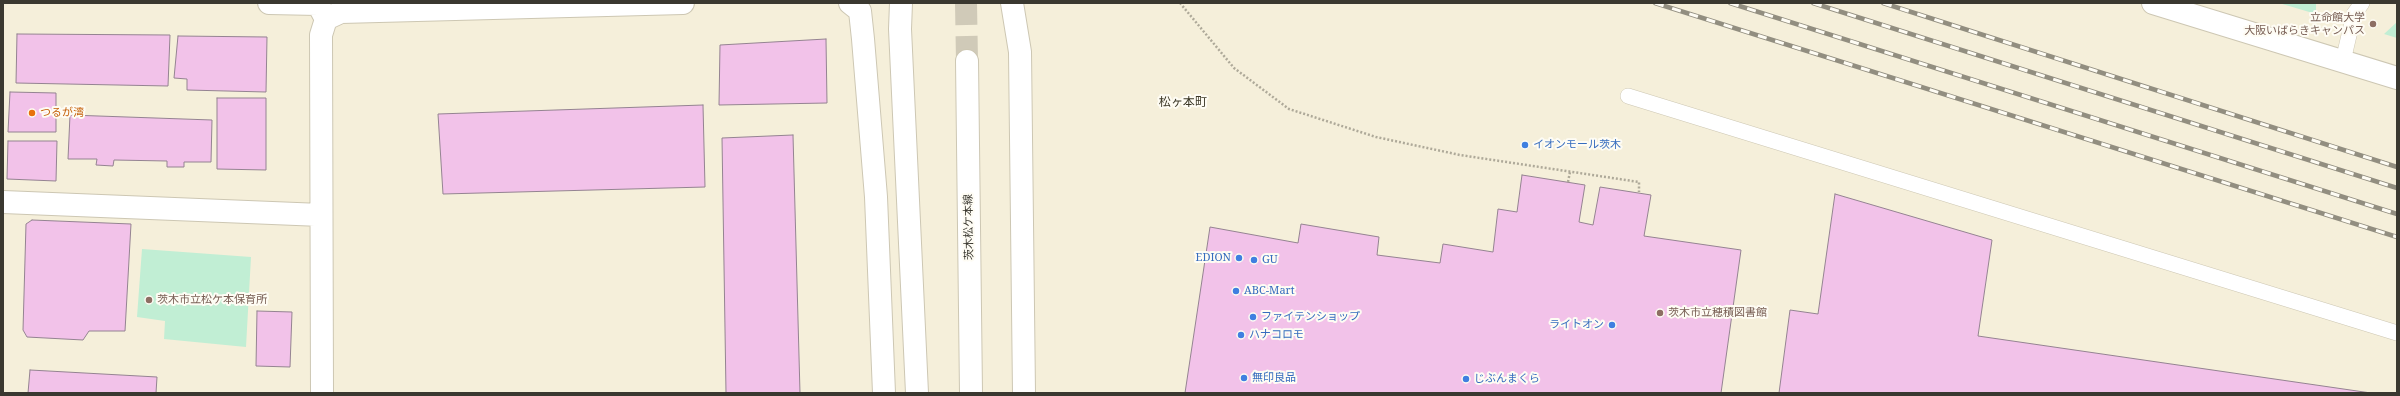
<!DOCTYPE html>
<html>
<head>
<meta charset="utf-8">
<style>
  body { margin:0 }
  #map { position:relative; width:2400px; height:396px; overflow:hidden; background:#f5efda; font-family:"Noto Serif",serif }
  canvas { display:block }
  .frame { position:absolute; inset:0; border:4px solid #3a3830; pointer-events:none }
</style>
</head>
<body>
<div id="map">
<canvas width="2400" height="396"></canvas>
<div class="frame"></div>
</div>
<script>
const g = document.querySelector('canvas').getContext('2d');
g.lineJoin = 'round';
function fill(path, color) { g.fillStyle = color; g.fill(path, 'evenodd'); }
const toPath = rows => new Path2D(rows.map(r => 'M' + r).join(''));
function stroke(path, color, width, dash) { g.strokeStyle = color; g.lineWidth = width; g.lineCap = dash ? 'butt' : 'round'; g.setLineDash(dash || []); g.stroke(path); }
function drawText(font, color, halo, rows, align = 'center') {
  g.font = font + ' "Noto Serif","Noto Sans JP",serif'; g.lineWidth = 4; g.setLineDash([]); g.textBaseline = 'middle'; g.strokeStyle = halo; g.fillStyle = color; for (const [text, x, y, turn = 0] of rows) {
    g.save(); g.translate(x, y); g.rotate((+turn || 0) * Math.PI / 180); g.textAlign = isNaN(turn) ? turn : align; if (halo) g.strokeText(text, 0, 0); g.fillText(text, 0, 0); g.restore();
  }
}
fill(toPath([
  [2279,3,2316,3,2316,14],
  [2397,22,2397,38,2384,34],
  [142,249,251,257,246,347,164,339,165,321,137,317]
]), '#c1eed4');
const building = toPath([
  [17,34,170,35,168,86,16,83,17,34],
  [178,36,267,37,266,92,187,90,187,79,174,78,178,36],
  [826,39,827,103,719,105,720,45,826,39],
  [10,92,56,93,56,132,8,132,10,92],
  [217,98,266,98,266,170,217,169,217,98],
  [703,105,705,187,443,194,438,114,703,105],
  [70,115,212,120,211,162,184,162,184,167,167,167,167,161,114,160,113,166,96,165,97,159,68,159,70,115],
  [793,135,800,393,726,393,722,138,793,135],
  [8,141,57,141,56,181,7,179,8,141],
  [1522,175,1585,185,1579,222,1593,225,1600,187,1651,195,1644,236,1741,250,1721,393,1185,393,1210,227,1298,243,1301,224,1379,237,1377,255,1440,263,1443,244,1493,252,1498,209,1517,212,1522,175],
  [1835,194,1992,240,1978,336,2371,393,1779,393,1790,310,1818,314,1835,194],
  [32,220,131,224,125,331,89,331,83,340,27,337,23,330,26,224,32,220],
  [257,311,292,312,290,367,256,366,257,311],
  [30,370,157,377,156,393,28,393,30,370]
]);
fill(building, '#f2c2e9');
stroke(building, '#948391', 1);
stroke(toPath([
  [966,3,967,61]
]), '#d0cab8', 22, [22, 11]);
const service = toPath([
  [2343,61,2354,14,2362,3],
  [1628,96,2397,333]
]);
const minor = toPath([
  [269,3,318,4,326,19],
  [850,3,860,11,863,39,876,197,884,393],
  [901,3,900,29,917,393],
  [1012,3,1020,52,1024,393],
  [3,202,321,215],
  [322,393,321,35,326,19,341,12,683,3]
]);
const tertiary = toPath([
  [2153,3,2397,78],
  [967,61,971,393]
]);
stroke(service, '#cdc7b3', 16);
stroke(minor, '#cdc7b3', 24);
stroke(tertiary, '#cdc7b3', 24);
stroke(toPath([
  [1180,3,1234,68,1289,109,1376,137,1460,155,1639,182,1639,192],
  [1568,182,1570,172]
]), '#aea999', 2.5, [2, 2]);
stroke(service, '#fff', 15);
stroke(minor, '#fff', 22);
stroke(tertiary, '#fff', 22);
const rail = toPath([
  [1655,3,2397,237],
  [1730,3,2397,214],
  [1813,3,2397,188],
  [1883,3,2397,167]
]);
stroke(rail, '#928e80', 4.5);
stroke(rail, '#fefcf4', 3, [9]);
for (const [x, y, r, color] of [
  [2373,24,4,"#8d6e63"],
  [32,113,4,"#e8710a"],
  [1525,145,4,"#3f7fe0"],
  [1239,258,4,"#3f7fe0"],
  [1254,260,4,"#3f7fe0"],
  [1236,291,4,"#3f7fe0"],
  [149,300,4,"#8d6e63"],
  [1660,313,4,"#8d6e63"],
  [1253,317,4,"#3f7fe0"],
  [1612,325,4,"#3f7fe0"],
  [1241,335,4,"#3f7fe0"],
  [1244,378,4,"#3f7fe0"],
  [1466,379,4,"#3f7fe0"]
]) { const dot = new Path2D(); dot.arc(x, y, r, 0, 2 * Math.PI); g.fillStyle = color; g.fill(dot); stroke(dot, '#fefcf4', 1.5); }
drawText('11px', '#785e54', '#fefcf4', [
  ["立命館大学",2365,18,"right"],
  ["大阪いばらきキャンパス",2365,31,"right"],
  ["茨木市立松ケ本保育所",157,300],
  ["茨木市立穂積図書館",1668,313]
], 'left');
drawText('11px', '#c56008', '#fefcf4', [
  ["つるが湾",40,113]
], 'left');
drawText('11px', '#366cbe', '#fefcf4', [
  ["イオンモール茨木",1533,145],
  ["EDION",1231,258,"right"],
  ["GU",1262,260],
  ["ABC-Mart",1244,291],
  ["ファイテンショップ",1261,317],
  ["ライトオン",1604,325,"right"],
  ["ハナコロモ",1249,335],
  ["無印良品",1252,378],
  ["じぶんまくら",1474,379]
], 'left');
drawText('11px', '#3a3830', '#fefcf4', [
  ["茨木松ケ本線",969,227,-91]
]);
drawText('12px', '#3b3726', '#fefcf4', [
  ["松ヶ本町",1183,103]
]);
</script>
</body>
</html>
